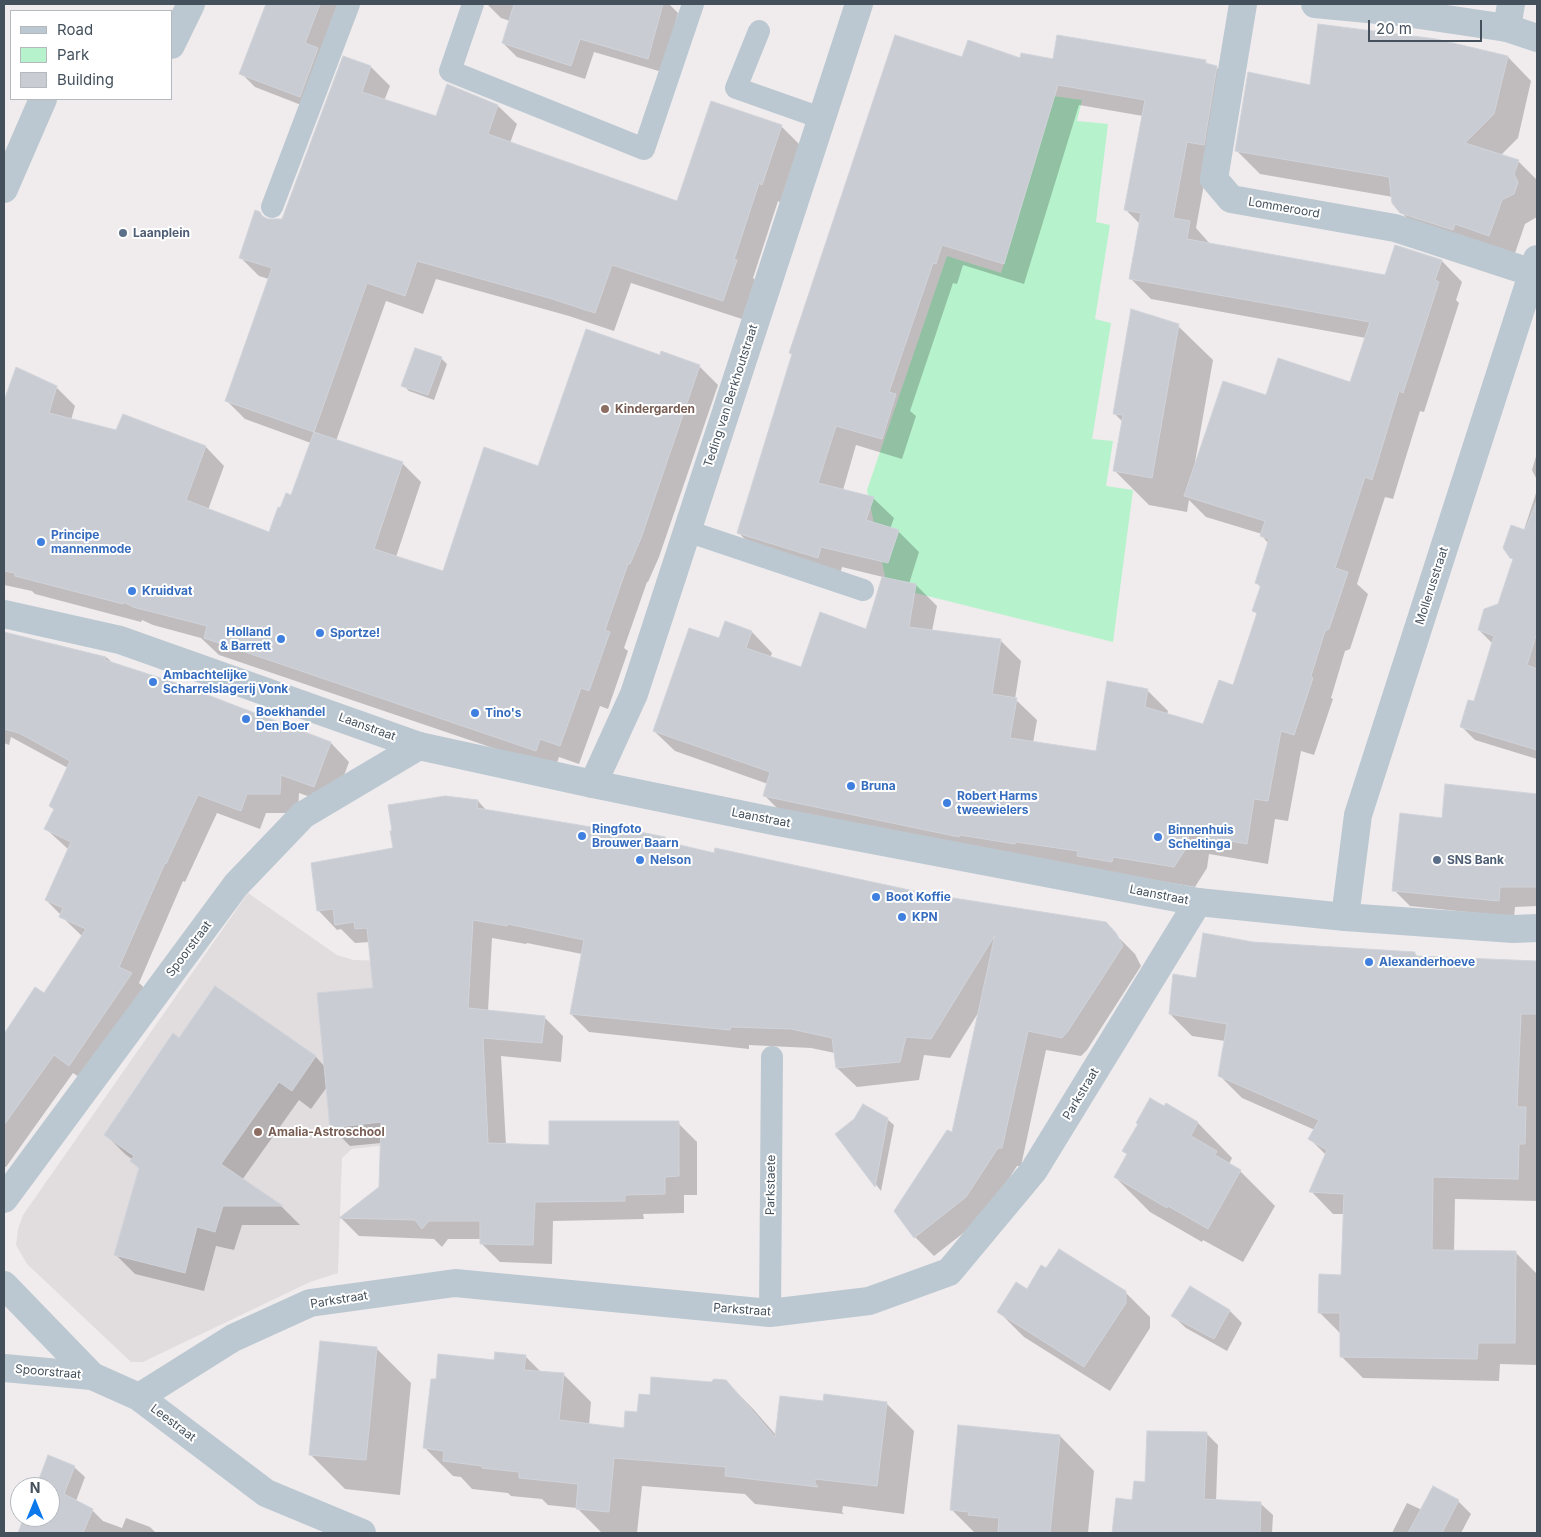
<!DOCTYPE html>
<html>
<head>
<meta charset="utf-8">
<style>
  body { margin:0 }
  #map { position:relative; width:1541px; height:1537px; overflow:hidden; background:#f0eced; font-family:Inter,sans-serif }
  canvas { display:block }
  .frame { position:absolute; inset:0; border:5px solid #44515c; pointer-events:none }
  .legend { position:absolute; left:10px; top:10px; width:162px; height:90px; box-sizing:border-box; background:#fff; border:1px solid #b4b9be; margin:0; padding:6px 9px; list-style:none; font-size:15px; color:#44515c }
  .legend li { display:flex; align-items:center; gap:10px; height:25px }
  .legend b { width:25px; border:1px solid #b4b9be }
  .north { position:absolute; left:10px; top:1477px; width:50px; height:50px; box-sizing:border-box; background:#fff; border:1px solid #b4b9be; border-radius:50%; rotate:0deg; font-size:14px; font-weight:700; line-height:20px; text-align:center; color:#44515c }
  .north::after { content:''; display:block; margin:auto; width:18px; height:22px; background:#0b78ec; clip-path:polygon(50% 0,100% 100%,50% 72%,0 100%) }
  .scale { position:absolute; left:1368px; top:20px; width:114px; height:22px; box-sizing:border-box; border:2px solid #44515c; border-top:0; padding-left:6px; font-size:15px; line-height:18px; white-space:nowrap; color:#44515c; -webkit-text-stroke:4px #fff; paint-order:stroke }
</style>
</head>
<body>
<div id="map">
<canvas width="1541" height="1537"></canvas>
<div class="frame"></div>
<ul class="legend">
<li><b style="height:6px;background:#bcc8d1"></b>Road</li>
<li><b style="height:14px;background:#b6f2cb"></b>Park</li>
<li><b style="height:14px;background:#c9ccd2"></b>Building</li>
</ul>
<div class="north">N</div>
<div class="scale">20 m</div>
</div>
<script>
const g = document.querySelector('canvas').getContext('2d');
g.lineJoin = 'round';
function fill(path, color) { g.fillStyle = color; g.fill(path, 'evenodd'); }
const toPath = rows => new Path2D(rows.map(r => 'M' + r).join(''));
function stroke(path, color, width, dash) { g.strokeStyle = color; g.lineWidth = width; g.lineCap = dash ? 'butt' : 'round'; g.setLineDash(dash || []); g.stroke(path); }
function drawText(font, color, halo, rows, align = 'center') {
  g.font = font + ' Inter,sans-serif'; g.lineWidth = 4; g.setLineDash([]); g.textBaseline = 'middle'; g.strokeStyle = halo; g.fillStyle = color; for (const [text, x, y, turn = 0] of rows) {
    g.save(); g.translate(x, y); g.rotate((+turn || 0) * Math.PI / 180); g.textAlign = isNaN(turn) ? turn : align; if (halo) g.strokeText(text, 0, 0); g.fillText(text, 0, 0); g.restore();
  }
}
fill(toPath([
  [248,893,337,955,354,960,390,961,433,1140,352,1149,342,1158,338,1273,310,1282,143,1362,131,1362,27,1264,16,1245,18,1229,23,1215]
]), '#e1dddf');
fill(toPath([
  [1053,96,1082,100,1077,121,1108,124,1096,222,1110,225,1095,319,1111,323,1092,439,1113,441,1106,486,1133,490,1113,642,887,586,867,490,947,256,1001,273]
]), '#b6f2cb');
fill(toPath([
  [268,4,340,4,314,110,255,87,241,73],
  [481,4,669,4,678,13,662,72,594,52,585,79,517,57,503,43,510,21,501,18,488,5],
  [1508,57,1531,81,1518,138,1500,156,1518,161,1537,180,1537,217,1525,224,1513,259,1425,237,1401,212,1393,197,1260,174,1236,150,1311,87],
  [344,58,371,67,390,86,384,101,436,117,498,106,517,124,510,143,678,202,781,126,800,145,781,203,778,201,753,278,755,280,742,319,631,283,614,331,569,316,436,279,423,314,386,301,336,441,402,463,421,482,396,557,444,572,539,467,660,356,699,366,718,385,659,557,648,582,647,582,624,648,628,651,608,709,600,706,579,764,559,757,555,769,219,655,201,638,153,625,142,620,141,622,35,594,32,591,4,585,4,405,16,369,56,387,75,406,71,420,117,432,123,416,206,447,224,466,208,510,269,534,281,509,292,496,311,443,245,419,226,400,269,279,259,276,240,257,260,213,267,221,282,220],
  [963,59,1205,61,1209,65,1216,67,1237,87,1208,162,1196,228,1210,244,1385,281,1396,246,1442,261,1462,282,1456,300,1459,303,1424,412,1420,411,1393,499,1385,497,1357,584,1368,594,1350,649,1345,651,1331,698,1333,699,1314,755,1301,751,1288,821,1275,819,1268,864,1209,854,1207,868,1195,887,785,816,764,795,768,784,675,751,654,731,720,640,752,632,772,653,770,658,802,669,866,631,883,577,842,567,839,578,759,554,739,533,793,355,791,353],
  [1079,105,1143,116,1126,210,1140,224,1130,278,1151,299,1366,338,1351,383,1267,396,1197,463,1195,462,1213,360,1178,326,1114,413,1123,422,1114,470,1149,505,1187,512,1189,500,1206,517,1262,534,1262,536,1269,544,1257,583,1261,588,1254,611,1258,615,1234,686,1204,726,1167,715,1168,711,1147,690,1097,753,1033,743,1037,720,1015,699,1021,661,1000,640,932,631,937,606,916,585,909,584,919,552,899,532,890,529,894,518,873,498,843,490,856,445,902,459,916,416,910,411,953,283,957,284,963,265,1024,284],
  [441,358,447,364,434,400,409,391,403,385],
  [1537,453,1537,480,1532,470],
  [1537,490,1537,759,1475,740,1461,726,1474,703,1493,644,1479,630,1499,605,1514,560,1511,557,1524,530],
  [4,633,106,657,114,664,331,743,349,762,333,805,299,793,298,813,266,813,260,829,217,813,185,882,183,881,139,983,150,993,89,1084,73,1073,6,1167,4,1167,4,1036,35,989,44,995,83,937,61,916,61,915,46,900,68,849,46,829,55,810,51,806,68,768,11,737,9,745,4,743],
  [1446,785,1537,795,1537,906,1515,907,1514,917,1410,906,1394,890,1443,819],
  [478,801,487,811,680,846,928,895,1105,924,1135,954,1141,966,1087,1050,1081,1056,1046,1050,1021,1166,1017,1166,985,1216,934,1256,915,1237,953,1134,980,1010,950,1058,924,1055,919,1080,857,1087,837,1068,835,1053,811,1048,749,1045,749,1049,589,1032,570,1013,582,954,527,943,526,944,492,938,488,1011,544,1017,563,1036,561,1062,501,1056,506,1145,551,1146,678,1123,697,1142,697,1195,684,1195,684,1213,643,1214,644,1219,553,1221,552,1264,500,1262,481,1243,481,1239,448,1239,442,1247,434,1239,359,1236,341,1218,380,1187,381,1143,350,1146,331,1127,327,1087,311,1109,299,1100,242,1180,282,1207,300,1225,242,1225,234,1250,216,1246,204,1291,135,1274,116,1255,140,1169,132,1161,133,1160,125,1154,106,1135,179,1040,215,988,316,1057,325,1067,375,989,370,942,355,943,341,929,337,930,318,910,395,849],
  [1252,943,1414,953,1418,957,1537,963,1537,1201,1455,1199,1454,1252,1516,1253,1537,1274,1537,1365,1500,1364,1499,1381,1363,1378,1341,1356,1341,1334,1319,1312,1342,1276,1345,1214,1333,1214,1311,1191,1326,1155,1310,1139,1315,1130,1242,1098,1219,1075,1225,1041,1192,1036,1170,1014,1197,980],
  [1166,1105,1198,1123,1232,1158,1229,1164,1240,1171,1275,1206,1243,1262,1203,1240,1202,1242,1150,1212,1115,1177],
  [887,1119,894,1125,881,1191,837,1134],
  [1027,1291,1125,1292,1150,1317,1150,1328,1110,1391,1024,1337,999,1312],
  [1230,1311,1242,1323,1227,1351,1186,1328,1173,1316],
  [376,1348,411,1383,400,1495,345,1489,310,1454],
  [525,1356,541,1372,563,1374,591,1402,589,1425,625,1429,651,1396,726,1381,754,1410,776,1435,824,1402,886,1403,914,1431,904,1514,843,1506,842,1512,844,1514,755,1504,745,1494,642,1486,637,1533,602,1533,577,1508,548,1505,542,1499,511,1496,508,1493,472,1489,461,1477,453,1476,425,1448,437,1380,495,1362],
  [1206,1433,1218,1445,1216,1501,1261,1504,1273,1515,1272,1533,1113,1533,1117,1500,1133,1502,1147,1484],
  [1060,1436,1094,1471,1088,1533,975,1533,951,1509],
  [74,1467,85,1477,76,1501,92,1510,103,1521,122,1528,126,1518,150,1527,156,1533,25,1533,21,1529,26,1517,50,1517,50,1487,37,1487],
  [1458,1501,1471,1514,1461,1533,1392,1533,1407,1503,1422,1510]
]), '#0003');
const building = toPath([
  [266,4,320,4,305,43,318,48,300,97,239,74,266,4],
  [514,4,663,4,648,59,580,39,571,66,502,43,514,4],
  [1318,24,1436,39,1508,56,1494,114,1465,143,1519,160,1514,174,1518,182,1514,194,1502,200,1489,236,1455,224,1453,230,1400,213,1392,203,1389,177,1235,151,1248,72,1310,85,1318,24],
  [895,35,962,57,968,40,1020,58,1021,53,1053,59,1057,35,1206,60,1205,63,1217,66,1204,145,1187,142,1173,218,1190,221,1187,239,1385,275,1395,245,1442,260,1435,280,1439,282,1403,393,1399,391,1372,480,1365,477,1335,568,1348,572,1329,629,1325,631,1311,676,1313,678,1294,735,1281,731,1268,801,1254,799,1247,844,1189,834,1187,847,1174,867,1113,857,1112,862,1077,856,1078,851,1016,842,1015,844,960,835,959,837,763,796,770,772,653,731,689,628,719,638,725,621,752,631,746,648,801,667,820,612,866,629,882,577,916,584,909,627,1001,639,992,694,1017,698,1010,738,1096,751,1107,681,1148,689,1145,707,1203,724,1219,680,1233,685,1257,613,1252,611,1261,585,1255,583,1269,539,1260,536,1265,521,1184,496,1223,381,1266,395,1278,358,1350,382,1370,322,1129,279,1141,213,1124,210,1145,100,1058,85,1004,264,942,245,936,264,933,263,889,392,896,394,882,439,836,426,818,483,874,497,866,520,899,530,888,563,821,547,818,558,737,533,792,354,789,353,895,35],
  [343,56,371,66,362,92,436,116,447,84,498,105,488,134,677,201,711,101,782,125,762,185,759,183,734,260,737,260,723,301,612,265,595,313,549,298,417,261,405,296,367,283,314,432,403,462,374,549,443,571,484,447,538,466,586,329,660,355,661,351,700,365,641,538,630,564,628,564,605,630,610,632,589,691,581,688,560,746,540,739,536,751,204,638,207,626,133,607,123,602,123,604,15,576,15,573,4,571,4,401,16,367,57,386,49,413,116,430,123,414,206,446,186,500,269,532,278,507,280,508,286,493,291,495,314,432,225,401,272,268,239,258,255,210,260,212,262,216,268,219,282,219,343,56],
  [1131,309,1179,324,1152,478,1113,471,1123,415,1113,414,1131,309],
  [415,348,442,357,428,395,401,386,415,348],
  [1536,503,1537,632,1527,665,1537,669,1537,750,1460,727,1468,700,1474,701,1494,636,1478,630,1484,609,1498,604,1513,559,1510,558,1503,548,1511,525,1525,530,1536,503],
  [4,632,106,657,105,660,176,683,331,742,314,787,281,775,280,794,247,794,241,811,198,795,166,864,165,863,119,967,132,973,69,1066,54,1055,4,1125,4,1034,35,987,44,993,86,929,59,917,63,908,45,900,71,842,44,829,54,809,49,806,70,761,19,733,4,729,4,632],
  [1445,784,1537,794,1537,887,1500,887,1499,901,1392,891,1400,813,1442,818,1445,784],
  [445,796,478,800,477,808,615,831,615,827,665,837,666,839,680,845,714,853,715,848,928,894,1106,922,1116,933,1123,946,1068,1031,1062,1038,1028,1031,1002,1148,998,1148,966,1197,914,1238,894,1211,947,1130,952,1132,995,935,931,1039,906,1037,900,1062,836,1068,832,1038,791,1029,731,1027,730,1030,570,1014,584,940,508,924,507,926,473,920,468,1008,545,1016,542,1043,483,1038,488,1143,549,1145,549,1121,679,1121,679,1176,665,1177,665,1194,625,1195,625,1201,535,1202,533,1245,480,1244,480,1221,429,1221,422,1229,415,1220,339,1218,379,1187,381,1122,330,1128,317,993,373,988,367,928,355,929,354,922,335,925,333,909,317,911,311,863,393,848,390,831,392,831,388,805,445,796],
  [1203,933,1253,942,1415,952,1415,956,1537,961,1537,1014,1521,1014,1517,1107,1526,1107,1525,1144,1519,1144,1518,1179,1433,1177,1432,1250,1516,1251,1515,1343,1478,1343,1477,1359,1340,1357,1340,1313,1318,1313,1319,1274,1341,1275,1344,1194,1309,1192,1327,1150,1308,1139,1319,1120,1218,1076,1227,1024,1169,1014,1173,974,1196,978,1203,933],
  [215,986,316,1056,292,1091,279,1082,221,1164,283,1206,223,1206,215,1232,197,1227,185,1273,114,1255,139,1168,130,1161,134,1156,104,1135,173,1033,179,1038,215,986],
  [1150,1098,1164,1106,1166,1103,1198,1122,1191,1136,1217,1151,1215,1155,1241,1170,1208,1229,1168,1206,1167,1208,1114,1177,1127,1154,1122,1151,1138,1124,1136,1123,1150,1098],
  [863,1104,888,1118,875,1187,835,1134,854,1119,863,1104],
  [1059,1249,1126,1291,1126,1303,1084,1367,997,1312,1016,1282,1027,1289,1041,1265,1046,1268,1059,1249],
  [1190,1286,1230,1310,1214,1339,1171,1316,1190,1286],
  [320,1341,377,1347,366,1460,309,1455,320,1341],
  [495,1352,526,1355,524,1370,564,1373,559,1420,624,1428,625,1411,637,1412,639,1394,650,1395,651,1377,711,1382,714,1379,726,1380,775,1437,780,1396,823,1401,824,1394,887,1402,877,1486,815,1479,815,1483,818,1487,725,1476,726,1467,614,1458,609,1512,576,1509,578,1484,519,1478,519,1472,482,1468,482,1466,443,1461,444,1451,423,1448,431,1379,436,1379,438,1354,494,1360,495,1352],
  [958,1425,1060,1435,1050,1533,998,1533,999,1518,968,1515,969,1512,950,1510,958,1425],
  [1147,1431,1207,1432,1204,1499,1261,1502,1260,1533,1112,1533,1116,1498,1132,1500,1134,1481,1145,1482,1147,1431],
  [48,1455,75,1466,64,1494,93,1509,83,1533,18,1533,24,1517,50,1517,50,1487,36,1487,48,1455],
  [1433,1486,1459,1500,1442,1533,1408,1533,1433,1486]
]);
fill(building, '#c9ccd2');
stroke(building, '#d0d3d9', 1);
stroke(toPath([
  [473,4,450,71,644,149,693,4],
  [759,31,736,88,821,118],
  [272,207,349,4],
  [687,531,863,590],
  [770,1313,772,1057]
]), '#bcc8d1', 22);
stroke(toPath([
  [4,189,43,99],
  [4,614,120,640,419,746],
  [593,784,778,822,1198,902,1345,917],
  [4,1285,92,1376]
]), '#bcc8d1', 28);
stroke(toPath([
  [1243,4,1214,179,1231,199,1395,228,1533,273],
  [1507,28,1511,4],
  [171,45,191,4],
  [1537,259,1358,815,1345,917,1513,929,1537,928],
  [4,1199,236,885,303,815,419,746,593,784,634,694,859,4],
  [4,1368,92,1376,139,1397,266,1493,362,1533],
  [139,1397,233,1338,310,1303,455,1283,770,1313,869,1301,949,1272,1034,1170,1198,902]
]), '#bcc8d1', 28);
stroke(toPath([
  [1315,4,1399,12,1507,28,1537,38]
]), '#bcc8d1', 28);
for (const [x, y, r, color] of [
  [123,233,5,"#5c6f8a"],
  [605,409,5,"#8d6e63"],
  [41,542,5,"#3f7fe0"],
  [132,591,5,"#3f7fe0"],
  [320,633,5,"#3f7fe0"],
  [281,639,5,"#3f7fe0"],
  [153,682,5,"#3f7fe0"],
  [475,713,5,"#3f7fe0"],
  [246,719,5,"#3f7fe0"],
  [851,786,5,"#3f7fe0"],
  [947,803,5,"#3f7fe0"],
  [582,836,5,"#3f7fe0"],
  [1158,837,5,"#3f7fe0"],
  [640,860,5,"#3f7fe0"],
  [1437,860,5,"#5c6f8a"],
  [876,897,5,"#3f7fe0"],
  [902,917,5,"#3f7fe0"],
  [1369,962,5,"#3f7fe0"],
  [258,1132,5,"#8d6e63"]
]) { const dot = new Path2D(); dot.arc(x, y, r, 0, 2 * Math.PI); g.fillStyle = color; g.fill(dot); stroke(dot, '#fff', 2); }
drawText('12px', '#44515c', '#fff', [
  ["Lommeroord",1284,208,10],
  ["Teding van Berkhoutstraat",731,396,-72],
  ["Mollerusstraat",1432,586,-72],
  ["Laanstraat",367,727,20],
  ["Laanstraat",761,818,11],
  ["Laanstraat",1159,895,11],
  ["Spoorstraat",189,949,-53],
  ["Parkstraat",1081,1094,-59],
  ["Parkstaete",771,1185,-89],
  ["Parkstraat",339,1300,-9],
  ["Parkstraat",742,1310,4],
  ["Spoorstraat",48,1372,5],
  ["Leestraat",173,1423,37]
]);
drawText('bold 12px', '#4e5e75', '#fff', [
  ["Laanplein",133,233],
  ["SNS Bank",1447,860]
], 'left');
drawText('bold 12px', '#785e54', '#fff', [
  ["Kindergarden",615,409],
  ["Amalia-Astroschool",268,1132]
], 'left');
drawText('bold 12px', '#366cbe', '#fff', [
  ["Principe",51,535],
  ["mannenmode",51,549],
  ["Kruidvat",142,591],
  ["Holland",271,632,"right"],
  ["& Barrett",271,646,"right"],
  ["Sportze!",330,633],
  ["Ambachtelijke",163,675],
  ["Scharrelslagerij Vonk",163,689],
  ["Boekhandel",256,712],
  ["Den Boer",256,726],
  ["Tino's",485,713],
  ["Bruna",861,786],
  ["Robert Harms",957,796],
  ["tweewielers",957,810],
  ["Ringfoto",592,829],
  ["Brouwer Baarn",592,843],
  ["Binnenhuis",1168,830],
  ["Scheltinga",1168,844],
  ["Nelson",650,860],
  ["Boot Koffie",886,897],
  ["KPN",912,917],
  ["Alexanderhoeve",1379,962]
], 'left');
</script>
</body>
</html>
